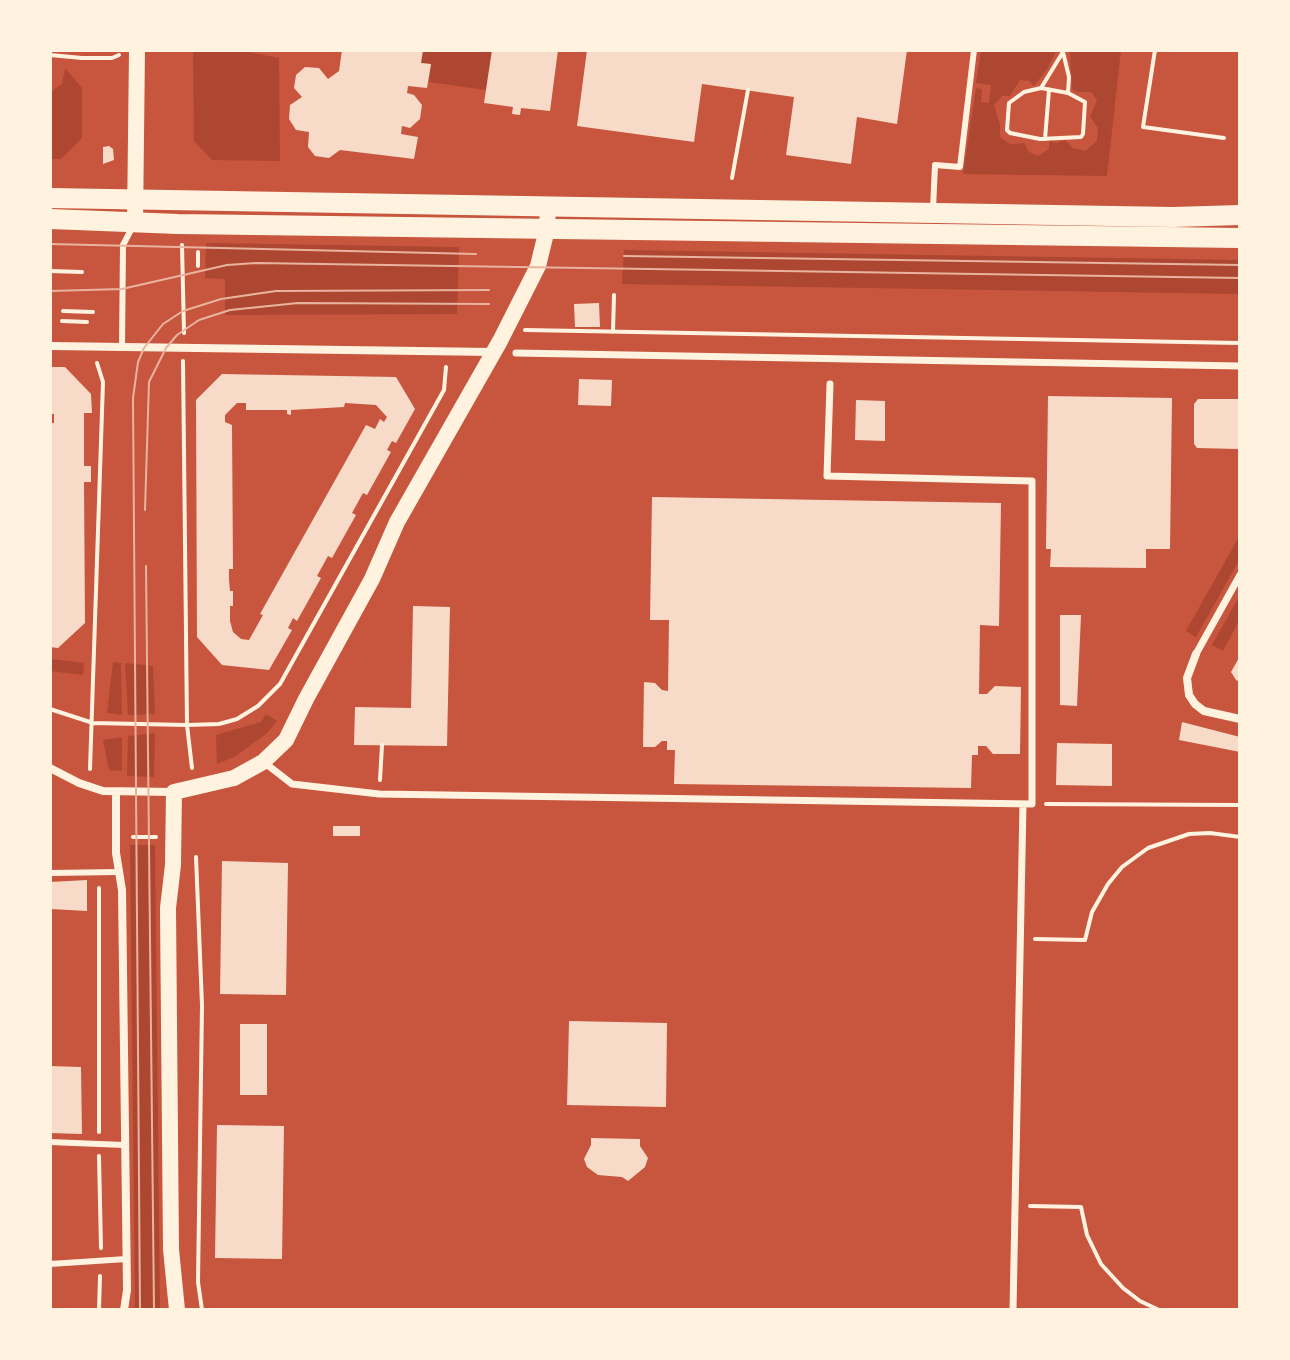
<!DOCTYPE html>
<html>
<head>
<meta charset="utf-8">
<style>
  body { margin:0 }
  #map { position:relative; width:1290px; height:1360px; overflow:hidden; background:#c8553d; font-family:"Exo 2",sans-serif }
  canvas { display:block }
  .frame { position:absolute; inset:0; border:52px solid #fff3e0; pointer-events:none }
</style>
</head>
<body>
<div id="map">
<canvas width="1290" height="1360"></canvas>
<div class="frame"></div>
</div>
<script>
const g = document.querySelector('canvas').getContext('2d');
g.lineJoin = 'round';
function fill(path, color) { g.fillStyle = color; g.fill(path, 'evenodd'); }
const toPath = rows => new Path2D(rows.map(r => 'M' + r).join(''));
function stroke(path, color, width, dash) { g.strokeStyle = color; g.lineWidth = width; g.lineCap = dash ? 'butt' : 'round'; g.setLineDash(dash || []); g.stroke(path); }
fill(toPath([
  [193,50,238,50,279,58,280,161,212,160,194,141],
  [423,50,492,50,486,90,429,82,431,65,421,63],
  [981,50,1057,50,1047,69,1034,86,1029,81,1020,80,1010,96,1002,96,994,105,1000,125,1000,137,1010,144,1024,143,1029,152,1038,156,1049,149,1049,140,1056,143,1065,140,1073,148,1085,151,1097,141,1098,128,1090,117,1097,100,1091,92,1077,92,1072,89,1070,50,1121,50,1107,176,963,174,976,88,982,89,981,102,989,103,991,85,976,83],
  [65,68,82,88,82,138,61,159,50,159,50,98,53,90,62,84],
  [206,243,459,247,457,314,225,315,225,279,205,278],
  [624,250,1240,260,1240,294,622,284],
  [1240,535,1240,559,1196,637,1186,631],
  [1240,595,1240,619,1223,651,1212,645],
  [50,659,84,663,83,675,50,671],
  [113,662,121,663,122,715,107,713],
  [125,663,153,666,155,714,128,715],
  [266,714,277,721,267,733,236,756,217,764,216,735,261,722],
  [155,733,154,777,127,776,128,736],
  [122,737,122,771,109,770,103,740],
  [130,845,155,845,160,1310,135,1310]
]), '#ae4732');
fill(toPath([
  [342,50,423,50,421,63,431,64,427,88,408,86,407,93,414,95,422,105,420,119,410,128,402,126,401,134,418,137,414,159,340,150,329,158,315,156,308,147,309,132,296,130,289,119,290,105,302,97,294,88,296,75,305,67,319,68,328,79,339,71],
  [492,50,558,50,550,111,521,108,520,115,512,114,513,107,484,103],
  [587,50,907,50,897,124,857,117,851,164,786,155,794,97,702,84,694,142,577,126],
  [109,146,113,149,114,160,103,164,103,147],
  [599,303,600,327,575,327,574,304],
  [50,367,65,367,91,394,92,413,84,413,84,466,91,466,91,482,84,482,85,623,58,648,50,647,50,423,54,423,54,414,50,414],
  [222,374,396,377,415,409,396,443,392,441,387,450,391,452,367,495,363,493,352,513,356,515,332,558,328,556,317,576,321,578,297,621,293,618,288,628,292,630,269,670,222,665,197,637,196,400],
  [237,403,246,403,246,410,287,410,287,414,291,415,291,410,344,407,345,403,376,405,387,417,384,422,380,419,375,429,366,425,260,614,263,615,249,640,241,639,233,632,230,621,230,606,233,606,233,591,230,591,229,580,229,569,233,569,232,425,225,422,225,415],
  [579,379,612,380,611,406,578,405],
  [1048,396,1172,398,1170,549,1146,549,1146,568,1050,567,1051,549,1046,549],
  [1198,399,1238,399,1240,401,1240,447,1238,449,1197,448,1194,444,1194,404],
  [856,400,885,401,885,441,855,440],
  [652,497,1001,503,999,626,980,625,979,694,987,694,995,686,1021,687,1020,754,993,754,986,746,978,746,978,755,972,755,971,788,674,784,675,750,667,750,667,741,662,741,655,747,643,747,644,682,655,683,662,690,668,691,669,620,650,620],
  [413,606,450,607,447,746,354,745,355,707,411,708],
  [1060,615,1081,615,1077,706,1060,705],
  [1240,656,1240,682,1236,680,1231,672],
  [1182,722,1240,737,1240,752,1179,740],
  [1057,743,1112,744,1112,786,1056,785],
  [333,826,360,826,360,836,333,836],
  [222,861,288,863,286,995,220,994],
  [87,880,87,911,50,909,50,882],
  [569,1021,667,1023,666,1107,567,1105],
  [240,1024,267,1024,267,1095,240,1095],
  [50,1066,81,1067,82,1134,50,1133],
  [217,1125,284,1126,282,1259,215,1258],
  [591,1138,640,1139,640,1146,648,1158,645,1167,628,1181,622,1177,598,1175,587,1167,584,1159,591,1145]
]), '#f7dbc8');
stroke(toPath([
  [1155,50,1143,127,1224,138],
  [50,55,82,58,112,58,119,55],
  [1041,88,1068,93,1085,102,1083,134,1081,137,1040,139,1010,133,1007,130,1009,103,1024,92,1041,88],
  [1041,88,1063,52,1069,77,1068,93],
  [1045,139,1049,90],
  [732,178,748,90],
  [182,245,184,333],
  [198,252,198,266],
  [50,271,82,272],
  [63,311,93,312],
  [62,321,87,322],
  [525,330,1240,343],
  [613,332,614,295],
  [183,361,187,725,192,768],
  [50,709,93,723,187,725,219,724,237,719,258,706,280,684,444,390,446,367],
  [90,769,103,382,97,363],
  [380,780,382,745],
  [1046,804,1240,805],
  [133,837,156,837],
  [196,857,202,1005,198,1282,202,1310],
  [1035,939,1085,940,1092,912,1108,884,1122,867,1148,848,1189,834,1210,833,1240,837],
  [99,1132,99,888],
  [99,1156,101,1248],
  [1030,1206,1081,1207,1087,1235,1101,1264,1123,1288,1140,1301,1159,1310],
  [99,1310,100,1276]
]), '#fff3e0', 4);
stroke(toPath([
  [933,209,935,165,960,167,974,50],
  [122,348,123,245,133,226],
  [50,873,119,872],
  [50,1142,124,1145],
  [50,1264,126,1259]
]), '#fff3e0', 6);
stroke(toPath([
  [516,353,1240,366],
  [1196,654,1240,575],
  [265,763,292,784,379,794,1032,804,1032,481,827,476,830,384],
  [1013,1310,1023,804]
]), '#fff3e0', 7);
stroke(toPath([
  [50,346,493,352],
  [1196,654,1187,678,1189,695,1195,704,1204,711,1240,719],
  [50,768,79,783,103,791,174,792],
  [116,793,116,853,122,890,127,1290,124,1310]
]), '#fff3e0', 8);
stroke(toPath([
  [135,223,137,50],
  [177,1310,171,1249,168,908,173,865,174,792,234,778,263,762,286,740,306,699,372,579,397,522,500,341,538,266,547,229,548,206]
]), '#fff3e0', 16);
stroke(toPath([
  [50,198,1173,217,1240,215],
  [50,219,178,224,1240,238]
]), '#fff3e0', 20);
stroke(toPath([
  [50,244,476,254],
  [624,256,1240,265],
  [50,291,122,289,227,265,256,263,1240,278],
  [145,510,149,382,166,348,177,335,199,320,230,310,298,303,489,304],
  [146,566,154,1310],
  [140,1310,133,398,138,362,144,348,163,324,183,311,221,299,276,291,489,290]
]), '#e9b49f', 2);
</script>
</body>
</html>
